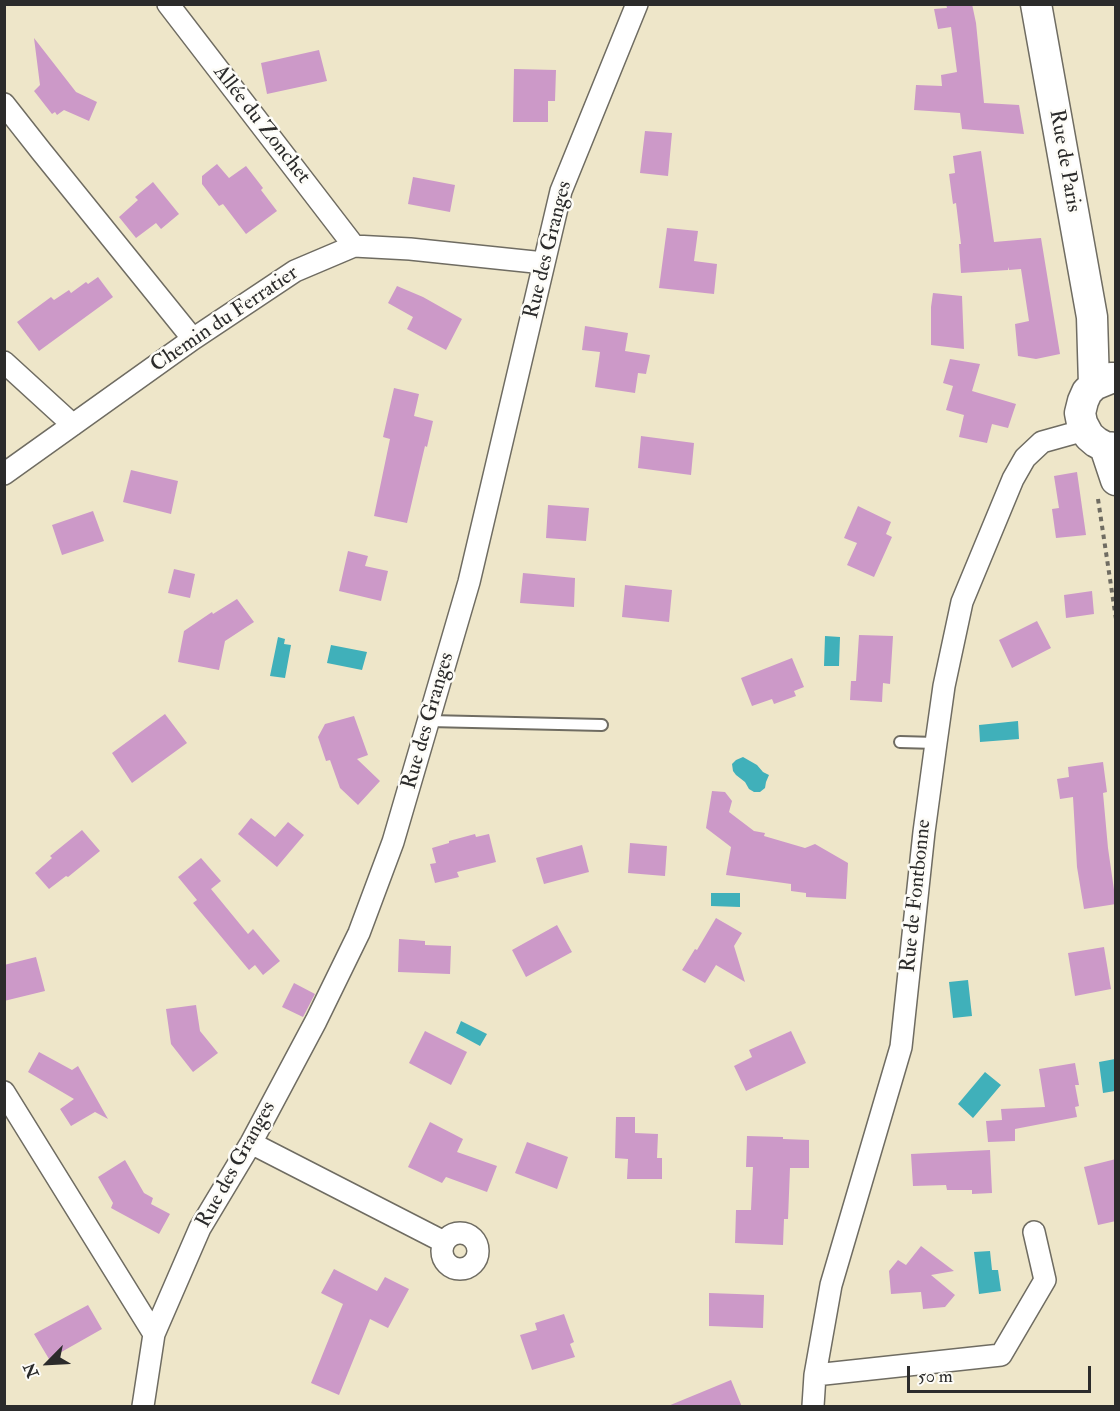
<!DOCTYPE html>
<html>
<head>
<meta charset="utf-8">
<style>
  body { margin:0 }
  #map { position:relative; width:1120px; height:1411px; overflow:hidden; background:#eee6c9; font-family:"IM FELL Double Pica",serif }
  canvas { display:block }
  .frame { position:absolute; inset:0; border:6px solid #2b2b2b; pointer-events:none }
  .north { position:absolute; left:18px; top:1333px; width:60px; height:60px; -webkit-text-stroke:4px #fdfcf7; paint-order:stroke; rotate:246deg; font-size:16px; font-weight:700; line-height:24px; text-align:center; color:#2b2b2b }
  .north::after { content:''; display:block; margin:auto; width:21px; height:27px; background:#2b2b2b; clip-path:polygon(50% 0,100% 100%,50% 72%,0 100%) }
  .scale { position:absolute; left:907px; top:1366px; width:184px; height:27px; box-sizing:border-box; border:3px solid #2b2b2b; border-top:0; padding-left:8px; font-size:18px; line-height:21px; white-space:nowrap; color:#2b2b2b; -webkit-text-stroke:4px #fdfcf7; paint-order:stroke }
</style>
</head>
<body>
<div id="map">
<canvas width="1120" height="1411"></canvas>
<div class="frame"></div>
<div class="north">N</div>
<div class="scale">50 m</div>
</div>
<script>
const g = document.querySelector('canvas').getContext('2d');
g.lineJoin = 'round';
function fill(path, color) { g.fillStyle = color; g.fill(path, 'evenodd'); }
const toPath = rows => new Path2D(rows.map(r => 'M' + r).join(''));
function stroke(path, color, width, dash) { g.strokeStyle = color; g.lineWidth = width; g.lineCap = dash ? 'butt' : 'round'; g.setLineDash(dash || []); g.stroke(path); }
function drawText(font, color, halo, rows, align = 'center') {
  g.font = font + ' "IM FELL Double Pica",serif'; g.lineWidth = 5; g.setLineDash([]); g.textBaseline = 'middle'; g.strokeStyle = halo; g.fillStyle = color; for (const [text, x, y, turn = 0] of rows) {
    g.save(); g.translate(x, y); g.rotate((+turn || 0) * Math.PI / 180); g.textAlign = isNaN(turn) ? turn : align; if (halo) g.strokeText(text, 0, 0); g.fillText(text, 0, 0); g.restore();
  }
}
fill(toPath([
  [825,636,840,637,839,666,824,666],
  [278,637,285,639,284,644,291,645,285,678,270,676],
  [331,645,367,652,362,670,327,663],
  [1018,721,1019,739,980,742,979,725],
  [743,757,757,765,763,772,769,775,766,782,765,788,760,792,754,792,749,789,745,782,736,775,733,771,732,764,736,760],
  [711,893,740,893,740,907,711,906],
  [968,980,972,1016,953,1018,949,982],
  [461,1021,487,1034,480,1046,456,1033],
  [1115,1059,1115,1091,1103,1093,1099,1062],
  [985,1072,1001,1085,973,1118,958,1104],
  [990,1251,992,1270,998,1270,1001,1291,979,1294,974,1252]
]), '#40b0ba');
fill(toPath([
  [946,4,972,4,976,23,984,103,1019,105,1024,134,962,129,960,113,914,110,916,85,942,86,941,75,957,72,951,27,938,29,934,9,947,8],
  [34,38,76,92,97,102,89,121,64,110,57,115,55,112,52,114,34,91,40,85],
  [319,50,327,81,267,94,261,63],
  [514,69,556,70,555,101,548,101,548,122,513,122],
  [645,131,672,133,668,176,640,173],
  [981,151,994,242,1041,238,1060,354,1036,359,1018,356,1015,324,1029,321,1021,269,1009,270,1009,267,1008,270,961,273,959,244,961,244,956,203,953,204,949,174,955,173,953,156],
  [217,164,229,178,246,166,263,188,261,190,277,211,246,234,223,204,219,206,202,184,202,176],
  [413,177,455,185,450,212,408,204],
  [153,182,179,214,161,229,156,223,136,238,119,217,138,200,135,197],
  [667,228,698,231,694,261,717,264,714,294,659,288],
  [98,277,113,297,39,351,17,322,51,297,54,300,69,290,71,293,86,282,88,284],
  [397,286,423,297,462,319,446,350,407,329,413,317,388,303],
  [933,293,962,296,964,349,931,345,931,307],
  [585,326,628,333,625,351,650,355,646,374,638,373,635,393,595,387,600,352,582,350],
  [950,359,980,364,972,391,1016,404,1008,428,992,424,987,443,959,437,964,415,946,410,953,386,943,383],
  [394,388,419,394,414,416,433,421,427,447,425,446,407,523,374,516,390,439,383,437],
  [641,436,694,443,691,475,638,468],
  [131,470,178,481,171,514,123,502],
  [1077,472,1086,535,1056,538,1052,509,1059,508,1054,476],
  [548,505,589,508,586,541,546,538],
  [858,506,891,522,886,534,892,537,874,577,847,565,857,543,844,538],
  [93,511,104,541,62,555,52,525],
  [348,551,368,556,365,566,388,571,381,601,339,591],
  [174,569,195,574,190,598,168,593],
  [523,573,575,578,574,607,520,603],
  [625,585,672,590,669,622,622,617],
  [1092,591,1094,614,1066,618,1064,595],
  [237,599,254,622,225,641,219,670,178,662,184,631,212,612,213,614],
  [1037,621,1051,648,1012,668,999,640],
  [859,635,893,636,890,684,883,683,882,702,850,700,851,681,856,681],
  [792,658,804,687,794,691,796,696,774,704,772,699,752,706,741,678],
  [165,714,187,743,132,783,112,753],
  [354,716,368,755,357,759,380,781,358,805,340,788,330,760,326,761,318,737,325,724],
  [1103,762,1107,792,1103,793,1108,848,1116,904,1084,909,1077,867,1073,797,1060,799,1057,779,1069,777,1068,767],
  [712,791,725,792,732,801,729,812,754,831,765,833,764,836,805,848,815,844,848,863,846,899,806,897,806,893,791,891,791,884,726,875,731,847,706,828],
  [251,818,275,837,288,822,304,835,277,867,238,834],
  [82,830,100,851,68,877,66,876,49,889,35,873,52,858,50,856],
  [475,834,476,837,489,834,496,862,457,872,459,877,435,883,430,864,436,863,432,848,449,843,449,841],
  [630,843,667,846,665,876,628,873],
  [582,845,589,872,544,884,536,858],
  [201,858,221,881,211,889,248,934,253,929,280,961,263,975,255,965,249,970,193,903,197,900,178,877],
  [716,918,742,933,734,946,745,982,716,965,705,983,682,970,695,949,697,950],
  [557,925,572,952,526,977,512,950],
  [399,939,425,941,425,945,451,946,450,974,398,972],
  [1104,947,1111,989,1075,996,1068,953],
  [36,957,45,991,4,1001,4,965],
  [294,983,315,994,303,1017,282,1007],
  [196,1005,200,1031,218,1053,193,1072,171,1044,166,1009],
  [425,1031,467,1052,451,1085,409,1063],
  [791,1031,806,1063,746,1091,734,1066,752,1057,749,1050],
  [39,1052,72,1070,78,1066,108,1119,95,1112,71,1126,60,1109,74,1099,28,1072],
  [1075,1063,1079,1085,1075,1085,1079,1106,1075,1107,1077,1117,1015,1129,1015,1141,988,1142,986,1121,1002,1120,1001,1109,1045,1107,1039,1069],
  [616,1117,635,1117,635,1133,658,1134,657,1158,662,1158,662,1179,627,1179,628,1159,615,1158],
  [430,1122,463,1139,457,1152,497,1166,487,1192,446,1177,442,1183,408,1167],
  [747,1136,783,1137,783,1139,809,1140,809,1168,790,1168,788,1219,784,1219,783,1245,735,1243,736,1210,751,1210,753,1167,746,1167],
  [527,1142,568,1157,557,1189,515,1173],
  [990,1150,992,1193,972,1194,972,1190,947,1190,946,1185,913,1186,911,1154],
  [1116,1159,1116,1221,1098,1225,1084,1167],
  [125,1160,144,1193,153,1198,151,1204,170,1214,159,1234,111,1208,113,1203,98,1177],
  [921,1246,954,1271,931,1275,955,1295,945,1307,923,1309,921,1292,891,1294,889,1271,898,1260,906,1265],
  [334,1269,377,1291,385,1277,409,1289,388,1328,370,1319,339,1395,311,1383,343,1304,321,1293],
  [709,1293,764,1295,763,1328,709,1326],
  [88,1305,102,1329,49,1359,34,1334],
  [564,1314,574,1342,570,1344,575,1357,532,1370,520,1335,537,1330,535,1323],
  [731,1380,742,1407,668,1407,668,1406]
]), '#cc99c8');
const lane = toPath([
  [429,721,602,725],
  [900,742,936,743]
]);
const street = toPath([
  [168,4,354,246],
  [4,104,41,151,193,339],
  [4,362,73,425],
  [4,474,193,339,295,271,354,246,410,249,544,263],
  [4,1092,154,1334],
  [251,1143,444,1242],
  '442 1251a18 18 0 1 1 36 0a18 18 0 1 1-36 0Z',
  [815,1375,1001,1355,1045,1280,1034,1232],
  [143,1406,154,1334,200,1228,251,1143,316,1021,359,933,393,842,469,582,561,191,637,4],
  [813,1406,815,1375,831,1285,901,1047,924,832,936,743,944,686,962,602,1013,479,1025,458,1042,442,1085,430]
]);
const secondary = toPath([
  [1036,4,1092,317,1094,385],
  [1116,378,1111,378,1094,385,1087,392,1083,401,1080,413,1082,423,1089,436,1096,442,1105,447,1116,448],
  [1105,447,1116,480]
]);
stroke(lane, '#6f6c62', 14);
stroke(street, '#6f6c62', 24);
stroke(secondary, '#6f6c62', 33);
stroke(toPath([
  [1098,499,1116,619]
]), '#6f6c62', 4, [4.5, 4.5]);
stroke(lane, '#fff', 10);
stroke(street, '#fff', 21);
stroke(secondary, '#fff', 30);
drawText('21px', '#2b2b2b', '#fdfcf7', [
  ["Allée du Zonchet",261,125,52],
  ["Rue de Paris",1064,161,80],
  ["Rue des Granges",549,250,-76],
  ["Chemin du Ferratier",225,320,-34],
  ["Rue des Granges",429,721,-74],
  ["Rue de Fontbonne",917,896,-84],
  ["Rue des Granges",237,1165,-61]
]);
</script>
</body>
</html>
